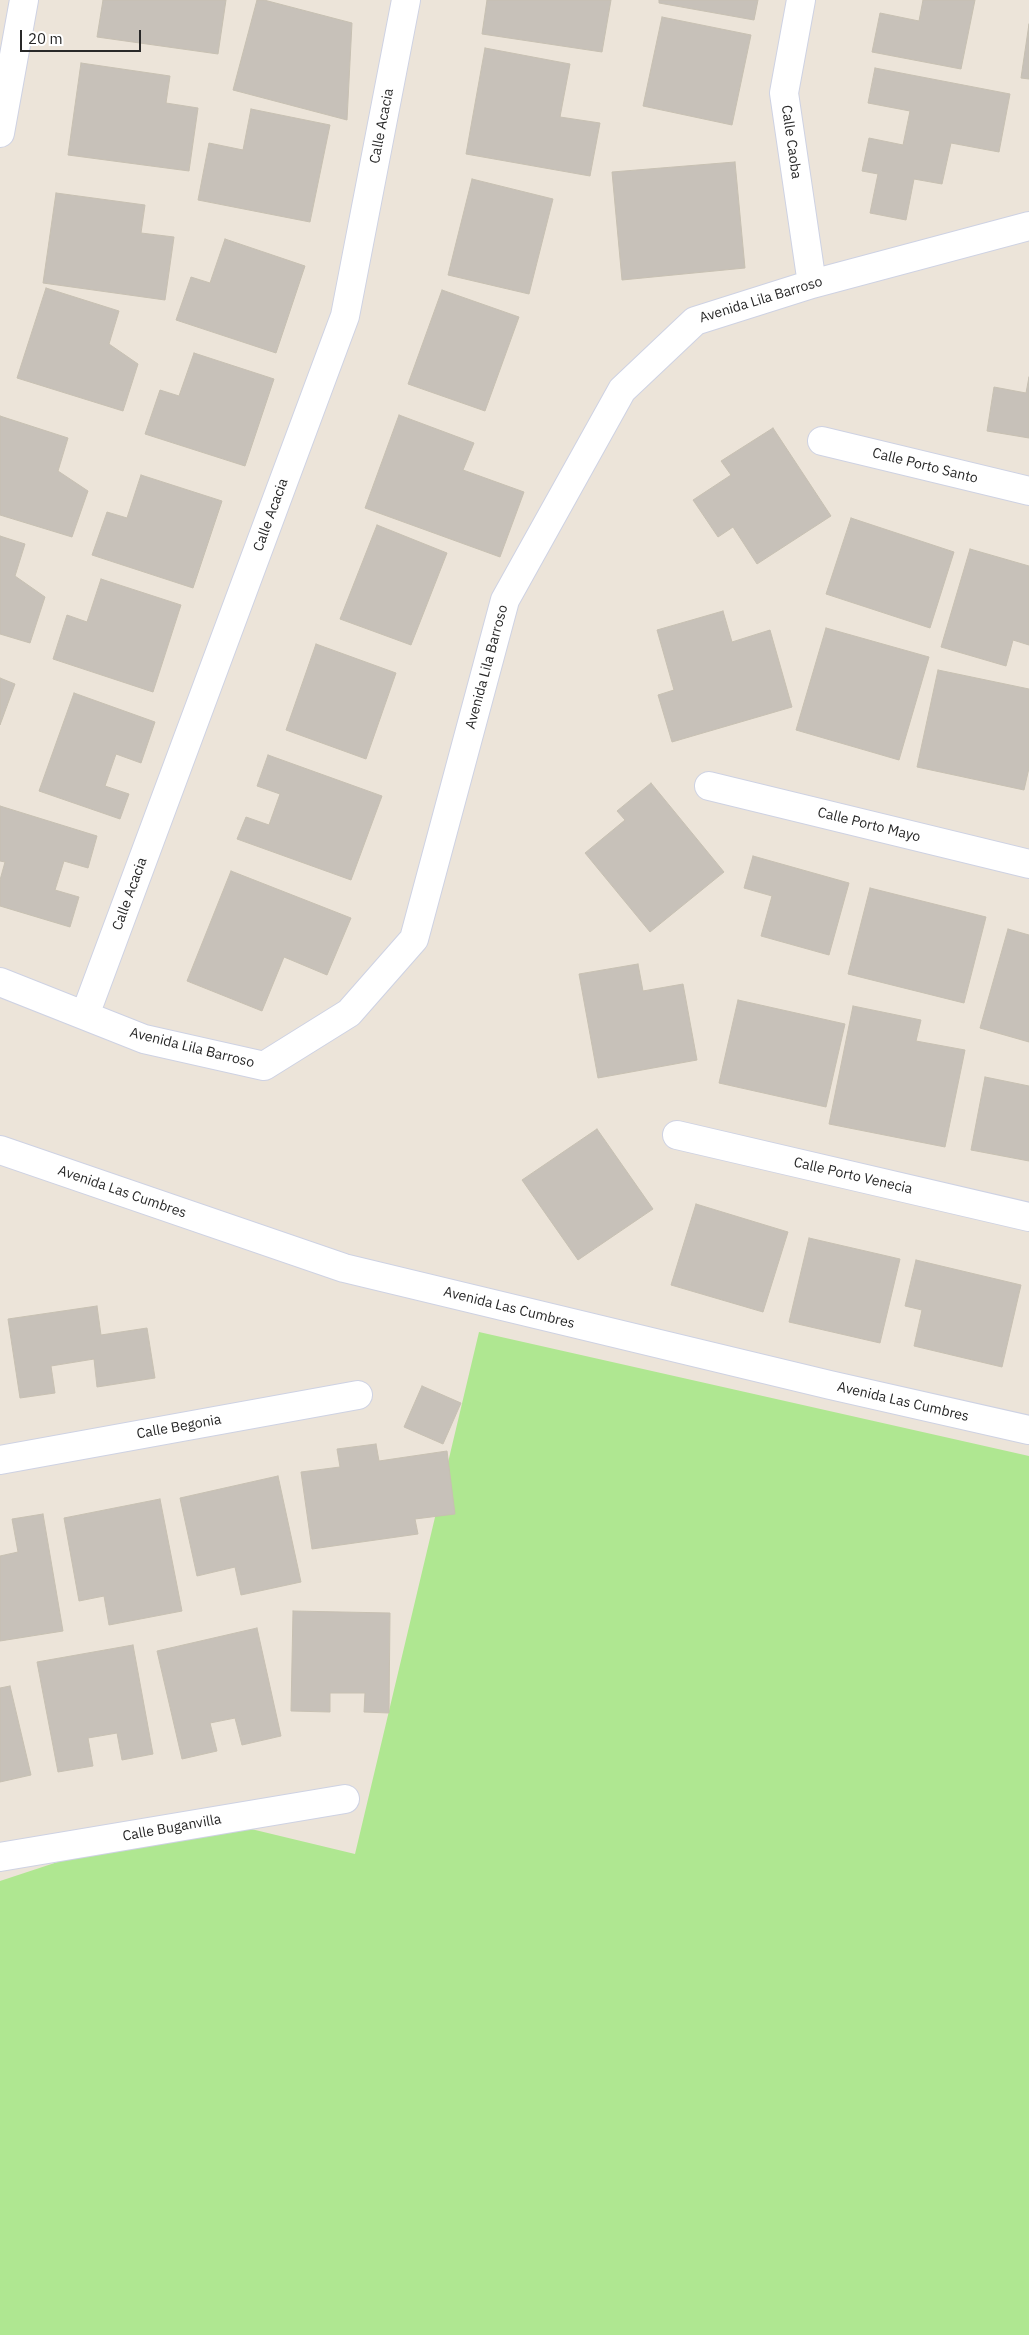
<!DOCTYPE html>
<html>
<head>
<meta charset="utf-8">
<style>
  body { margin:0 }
  #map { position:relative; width:1029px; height:2335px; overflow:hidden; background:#ece4d9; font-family:"IBM Plex Sans",sans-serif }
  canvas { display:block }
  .scale { position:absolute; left:20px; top:30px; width:121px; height:22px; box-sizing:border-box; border:2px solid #282828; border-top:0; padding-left:6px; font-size:15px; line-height:18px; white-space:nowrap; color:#282828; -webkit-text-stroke:4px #fff; paint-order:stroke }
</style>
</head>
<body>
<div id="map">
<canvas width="1029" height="2335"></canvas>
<div class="scale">20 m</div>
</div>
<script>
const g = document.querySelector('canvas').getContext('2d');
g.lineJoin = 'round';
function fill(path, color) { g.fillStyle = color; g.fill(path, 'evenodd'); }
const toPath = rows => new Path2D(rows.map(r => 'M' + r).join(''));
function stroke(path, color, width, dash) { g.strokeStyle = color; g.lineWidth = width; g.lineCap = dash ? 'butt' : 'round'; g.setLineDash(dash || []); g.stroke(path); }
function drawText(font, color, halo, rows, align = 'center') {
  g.font = font + ' "IBM Plex Sans",sans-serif'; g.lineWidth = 4; g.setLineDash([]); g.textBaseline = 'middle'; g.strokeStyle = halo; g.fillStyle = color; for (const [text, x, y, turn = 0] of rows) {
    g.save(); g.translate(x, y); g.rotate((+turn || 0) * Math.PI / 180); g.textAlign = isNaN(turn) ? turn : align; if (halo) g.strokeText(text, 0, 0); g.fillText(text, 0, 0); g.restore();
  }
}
fill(toPath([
  [479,1332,1029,1456,1029,2335,0,2335,0,1881,197,1816,355,1854]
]), '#afe791');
const building = toPath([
  [103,0,226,0,218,54,97,37,103,0],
  [257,0,264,0,352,23,347,120,233,90,257,0],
  [487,0,611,0,602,52,482,34,487,0],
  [659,0,758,0,754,20,659,3,659,0],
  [923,0,975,0,961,69,872,52,880,13,919,21,923,0],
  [662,17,751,35,732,125,643,106,662,17],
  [1029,24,1029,79,1021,78,1029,24],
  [485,48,570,64,560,117,600,123,590,176,466,154,485,48],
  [81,63,170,76,166,103,198,108,189,171,68,155,81,63],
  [875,68,1010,94,999,152,951,143,942,184,914,179,906,220,870,213,878,174,862,171,869,138,903,145,910,111,868,103,875,68],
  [251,109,330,125,310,222,198,200,209,143,243,150,251,109],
  [735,162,745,268,622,280,612,172,735,162],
  [472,179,553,199,529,294,448,275,472,179],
  [56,193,145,205,141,233,174,237,165,300,43,283,56,193],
  [225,239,305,266,276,353,176,320,191,277,210,283,225,239],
  [46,288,119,311,109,344,138,364,123,411,17,378,46,288],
  [442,290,519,317,485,411,408,384,442,290],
  [194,353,274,379,245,466,145,434,160,390,179,396,194,353],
  [1029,377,1029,438,987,431,994,387,1026,393,1029,377],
  [399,415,474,443,463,470,524,492,500,557,365,508,399,415],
  [0,416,68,438,58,471,88,491,72,537,0,515,0,416],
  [773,428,831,516,757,564,733,527,718,537,693,500,731,475,721,461,773,428],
  [141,475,222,501,193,588,92,555,107,512,127,518,141,475],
  [851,518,954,552,930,628,826,594,851,518],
  [377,525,447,553,411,645,340,619,377,525],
  [0,536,25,544,15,576,45,597,30,643,0,634,0,536],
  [970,549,1029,566,1029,645,1013,640,1006,666,941,647,970,549],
  [101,579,181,605,153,692,53,659,67,615,87,622,101,579],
  [723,611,732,642,770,630,792,707,672,742,658,695,674,690,657,630,723,611],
  [826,628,929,657,899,760,796,730,826,628],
  [316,644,396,673,366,759,286,730,316,644],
  [938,670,1029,689,1029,768,1024,790,917,767,938,670],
  [0,678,15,684,0,725,0,678],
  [74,693,155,722,141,763,116,754,105,786,129,794,120,819,39,791,74,693],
  [268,755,382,796,351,880,237,839,246,817,269,825,280,794,257,786,268,755],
  [651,783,724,872,650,932,585,853,625,820,617,811,651,783],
  [0,806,97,836,88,868,64,861,55,890,79,897,70,927,0,906,0,880,5,862,0,861,0,806],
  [753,856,849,883,829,955,761,936,772,896,744,888,753,856],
  [231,871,351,918,327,975,284,957,262,1011,187,981,231,871],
  [870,888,986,917,964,1003,848,974,870,888],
  [1008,929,1029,935,1029,1042,980,1028,1008,929],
  [638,964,643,991,683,984,697,1060,598,1078,579,974,638,964],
  [738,1000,845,1024,826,1107,719,1083,738,1000],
  [853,1006,921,1020,916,1041,965,1050,945,1147,829,1124,853,1006],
  [985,1077,1029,1086,1029,1161,971,1150,985,1077],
  [597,1129,653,1209,578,1260,522,1180,597,1129],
  [696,1204,788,1232,763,1312,671,1285,696,1204],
  [809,1238,900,1259,880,1343,789,1322,809,1238],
  [916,1260,1021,1285,1002,1367,914,1346,922,1310,905,1306,916,1260],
  [97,1306,101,1335,147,1328,155,1378,97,1387,94,1359,51,1366,55,1393,20,1398,8,1319,97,1306],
  [422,1386,461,1403,443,1444,404,1427,422,1386],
  [376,1444,379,1461,447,1451,455,1514,415,1519,418,1534,312,1549,301,1472,340,1467,337,1449,376,1444],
  [278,1476,301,1582,241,1595,235,1567,197,1576,180,1498,278,1476],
  [160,1499,182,1611,109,1625,104,1596,79,1601,64,1518,160,1499],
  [43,1514,63,1631,0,1641,0,1556,18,1552,12,1519,43,1514],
  [293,1611,390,1613,389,1713,364,1712,365,1693,330,1693,330,1712,291,1711,293,1611],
  [257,1628,281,1736,242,1745,235,1718,210,1723,217,1751,182,1759,157,1651,257,1628],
  [133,1645,153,1754,122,1760,117,1733,88,1738,93,1766,58,1772,37,1662,133,1645],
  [10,1686,31,1775,0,1782,0,1688,10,1686]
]);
fill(building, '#c7c1b9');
stroke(building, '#c7c0b2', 1);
const street = toPath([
  [801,0,784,93,812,284],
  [0,133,24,0],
  [822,441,1029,491],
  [709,786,1029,864],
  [0,982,144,1039,264,1066,349,1013,414,939,505,600,622,390,695,321,812,284,1029,226],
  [85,1015,345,316,406,0],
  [677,1135,1029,1217],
  [0,1460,358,1395],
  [0,1857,345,1799]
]);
const secondary = toPath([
  [0,1150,344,1268,830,1385,1029,1430]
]);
stroke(street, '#ced2e3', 30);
stroke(secondary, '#ced2e3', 30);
stroke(street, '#fff', 28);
stroke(secondary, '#fff', 28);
drawText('14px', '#282828', '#fff', [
  ["Calle Acacia",382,126,-79],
  ["Calle Caoba",791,142,82],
  ["Avenida Lila Barroso",761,300,-17],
  ["Calle Porto Santo",925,466,14],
  ["Calle Acacia",271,515,-70],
  ["Avenida Lila Barroso",487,667,-75],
  ["Calle Porto Mayo",869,825,14],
  ["Calle Acacia",130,894,-70],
  ["Avenida Lila Barroso",192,1048,14],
  ["Calle Porto Venecia",853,1176,13],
  ["Avenida Las Cumbres",122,1192,19],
  ["Avenida Las Cumbres",509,1308,14],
  ["Avenida Las Cumbres",903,1402,13],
  ["Calle Begonia",179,1427,-10],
  ["Calle Buganvilla",172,1828,-10]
]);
</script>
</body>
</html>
